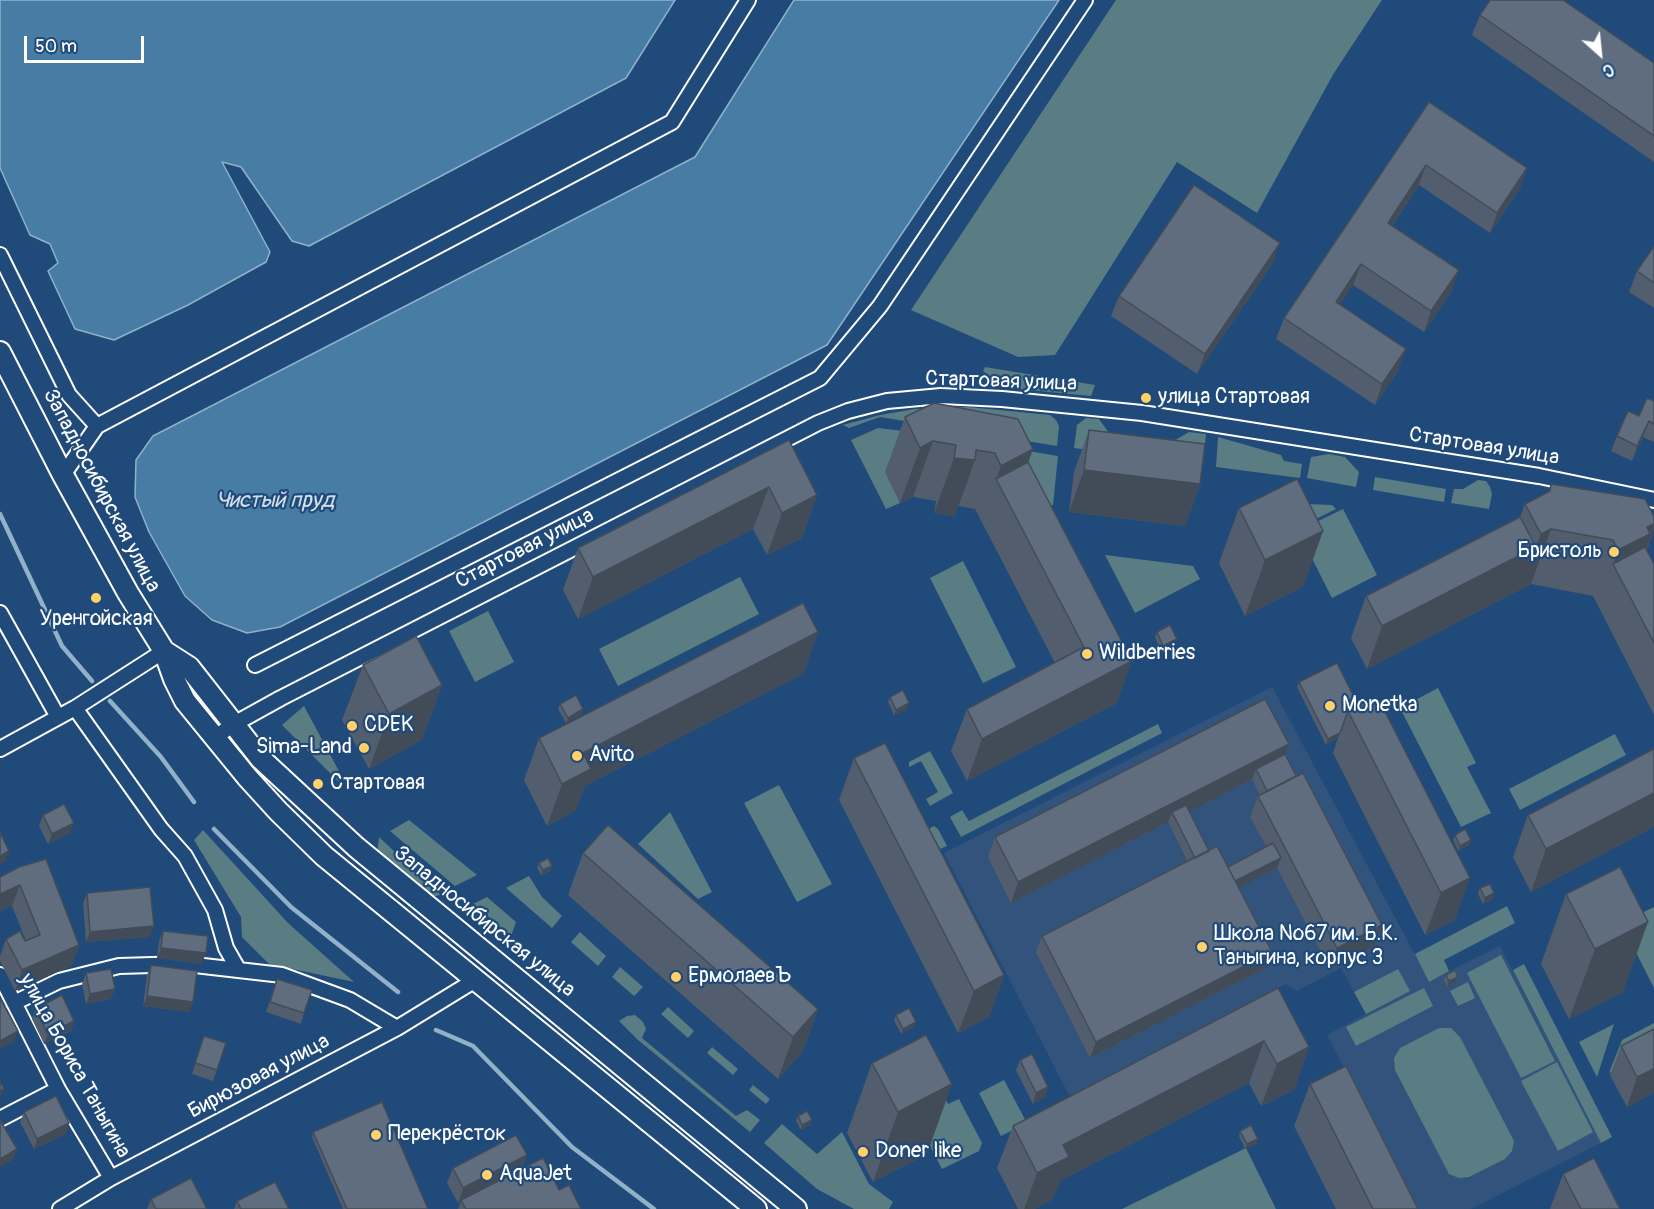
<!DOCTYPE html>
<html>
<head>
<meta charset="utf-8">
<style>
  body { margin:0 }
  #map { position:relative; width:1654px; height:1209px; overflow:hidden; background:#1f4a7a; font-family:Pangolin,sans-serif }
  canvas { display:block }
  .north { position:absolute; left:1570px; top:24px; width:60px; height:60px; -webkit-text-stroke:4px #1f4a7a; paint-order:stroke; rotate:153deg; font-size:16px; font-weight:700; line-height:24px; text-align:center; color:#fff }
  .north::after { content:''; display:block; margin:auto; width:21px; height:27px; background:#fff; clip-path:polygon(50% 0,100% 100%,50% 72%,0 100%) }
  .scale { position:absolute; left:24px; top:36px; width:120px; height:27px; box-sizing:border-box; border:3px solid #fff; border-top:0; padding-left:8px; font-size:18px; line-height:21px; white-space:nowrap; color:#fff; -webkit-text-stroke:4px #1f4a7a; paint-order:stroke }
</style>
</head>
<body>
<div id="map">
<canvas width="1654" height="1209"></canvas>
<div class="north">С</div>
<div class="scale">50 m</div>
</div>
<script>
const g = document.querySelector('canvas').getContext('2d');
g.lineJoin = 'round';
function fill(path, color) { g.fillStyle = color; g.fill(path, 'evenodd'); }
const toPath = rows => new Path2D(rows.map(r => 'M' + r).join(''));
function stroke(path, color, width, dash) { g.strokeStyle = color; g.lineWidth = width; g.lineCap = dash ? 'butt' : 'round'; g.setLineDash(dash || []); g.stroke(path); }
function drawText(font, color, halo, rows, align = 'center') {
  g.font = font + ' Pangolin,sans-serif'; g.lineWidth = 4.5; g.setLineDash([]); g.textBaseline = 'middle'; g.strokeStyle = halo; g.fillStyle = color; for (const [text, x, y, turn = 0] of rows) {
    g.save(); g.translate(x, y); g.rotate((+turn || 0) * Math.PI / 180); g.textAlign = isNaN(turn) ? turn : align; if (halo) g.strokeText(text, 0, 0); g.fillText(text, 0, 0); g.restore();
  }
}
fill(toPath([
  [1272,687,1429,981,1500,946,1601,1143,1471,1209,1418,1209,1327,1035,1366,1014,1341,968,1297,991,1286,984,1070,1097,944,853]
]), '#32547c');
fill(toPath([
  [1116,0,1382,0,1334,73,1257,213,1177,162,1055,355,1018,357,911,310],
  [985,367,1095,385,1091,396,1008,388,1001,385,983,371],
  [968,407,1050,415,1056,420,1059,426,1057,446,880,417,849,428,843,425,880,415,915,409],
  [1086,418,1099,419,1109,433,1172,442,1189,432,1206,434,1203,465,1074,448,1077,425],
  [878,428,929,434,1058,456,1053,505,1018,514,886,472,900,503,886,509,851,440],
  [1218,437,1281,455,1284,461,1302,464,1300,478,1216,467],
  [1329,454,1345,457,1359,472,1356,487,1307,478,1311,457],
  [1375,477,1446,489,1444,502,1373,490],
  [1478,480,1486,481,1490,487,1492,494,1489,509,1451,503,1454,489,1463,489],
  [1284,503,1332,505,1336,509,1296,529],
  [1343,509,1377,575,1332,598,1298,531],
  [1105,555,1193,566,1200,579,1135,613],
  [963,561,1016,667,983,683,930,578],
  [740,577,759,614,618,686,599,649],
  [488,611,514,662,475,682,449,631],
  [1438,688,1476,763,1467,767,1491,813,1461,827,1400,708],
  [304,706,341,775,340,783,282,725],
  [1158,724,1162,733,961,837,950,817,962,810,969,821],
  [1615,734,1626,755,1520,810,1509,789],
  [930,751,953,793,930,806,926,799,938,792,921,761,909,767,909,762],
  [779,785,832,884,797,902,744,803],
  [670,812,712,892,698,899,638,844],
  [409,820,477,875,455,886,390,831],
  [934,826,938,829,947,846,940,849,936,841,928,838,927,830],
  [203,830,288,923,354,982,269,964,242,937,241,917,194,840],
  [379,837,441,895,430,897,377,855],
  [529,876,542,897,562,916,552,928,506,888],
  [487,897,516,922,511,936,473,904],
  [1507,906,1515,923,1444,960,1449,971,1429,982,1415,954],
  [1654,907,1654,988,1621,923],
  [580,932,606,956,598,966,571,942],
  [1501,955,1555,1061,1521,1078,1467,973],
  [1524,964,1612,1137,1601,1143,1513,970],
  [620,967,643,987,634,996,612,977],
  [1398,969,1410,991,1366,1014,1354,992],
  [1468,982,1475,998,1458,1006,1450,991],
  [1424,988,1433,1006,1356,1046,1346,1027],
  [668,1007,694,1031,688,1038,661,1014],
  [635,1015,643,1022,646,1029,642,1038,736,1116,747,1110,760,1120,750,1132,638,1040,619,1021,627,1016],
  [1654,1023,1654,1050,1609,1073,1622,1040],
  [1614,1024,1597,1077,1579,1042],
  [1439,1028,1451,1028,1460,1037,1514,1141,1512,1151,1505,1159,1469,1177,1459,1178,1449,1174,1395,1070,1394,1058,1400,1048],
  [712,1047,738,1069,733,1075,707,1053],
  [1557,1062,1593,1132,1558,1151,1521,1081],
  [1004,1080,1027,1123,1001,1136,979,1093],
  [936,1081,948,1104,959,1099,982,1143,979,1151,942,1169,904,1097],
  [753,1085,770,1099,766,1104,749,1090],
  [782,1124,817,1154,842,1132,869,1184,893,1202,889,1209,854,1209,817,1189,764,1143],
  [1246,1148,1276,1209,1122,1209]
]), '#597d82');
const water = toPath([
  [0,0,675,0,626,78,309,246,292,241,241,167,222,162,270,252,266,262,188,305,114,340,75,329,48,271,58,263,50,244,30,235,0,168,0,0],
  [794,0,1059,0,827,345,280,627,247,633,212,620,185,596,149,532,135,497,136,460,153,436,695,157,794,0]
]);
fill(water, '#477da4');
stroke(water, '#91b1c8', 1.5);
stroke(toPath([
  [0,514,62,646,92,681],
  [110,701,161,757,194,802],
  [214,829,291,907,398,992],
  [436,1030,473,1046,572,1147,654,1209]
]), '#91b1c8', 4.5);
const minor = toPath([
  [0,255,69,395,97,426],
  [63,475,97,426,672,122,748,0],
  [0,613,58,717],
  [255,665,820,378,880,306,1085,0],
  [75,708,161,829,185,856,215,910,226,948,238,969],
  [214,738,234,724,281,698,818,423,848,411,887,401,941,396,1002,399,1142,413,1539,476,1654,500],
  [0,749,75,708,164,651],
  [0,975,58,1089,111,1178],
  [14,1003,59,981,119,966,186,964,282,975,350,1000,397,1028],
  [0,1119,58,1089],
  [60,1209,111,1178,397,1028,477,979]
]);
const secondary = toPath([
  [0,352,63,475,128,593,164,651,174,679,185,701,247,777,278,811,324,856,756,1209],
  [164,651,189,667,261,759,356,847,796,1209]
]);
stroke(minor, '#fff', 18);
stroke(secondary, '#fff', 24);
stroke(minor, '#1f4a7a', 14);
stroke(secondary, '#1f4a7a', 20);
fill(toPath([
  [1480,15,1654,63,1654,162,1472,35],
  [1429,102,1527,168,1520,188,1490,233,1419,185,1392,226,1452,291,1424,332,1353,285,1340,304,1399,369,1375,405,1276,339,1284,318],
  [1654,246,1654,308,1629,292,1637,271],
  [1273,263,1197,374,1111,316,1119,296],
  [1654,401,1654,442,1643,437,1632,461,1611,451,1617,436],
  [905,417,1033,449,1028,462,1117,703,967,781,951,751,967,709,1055,663,975,509,958,506,955,516,934,513,936,501,913,497,900,503,885,472],
  [1089,430,1200,484,1185,526,1069,512,1074,472],
  [789,440,817,495,802,538,767,555,753,529,578,619,563,590,578,548],
  [1551,484,1654,517,1654,530,1647,550,1654,564,1654,715,1593,596,1531,584,1367,669,1351,638,1366,596,1520,517,1525,504,1548,492],
  [1239,508,1323,531,1303,587,1245,616,1219,563],
  [818,632,803,674,585,786,575,811,547,826,524,780,539,738],
  [1157,632,1177,639,1175,645,1161,651,1155,637],
  [1337,663,1455,920,1425,935,1333,753,1338,738,1326,745,1297,687,1299,682],
  [363,665,442,685,422,740,369,769,342,720],
  [890,697,907,709,894,715,888,702],
  [560,704,582,714,566,723,558,709],
  [1654,749,1654,827,1531,892,1513,857,1528,815],
  [1285,754,1296,776,1382,925,1375,945,1330,969,1277,868,1239,888,1272,952,1266,968,1090,1058,1036,952,1042,936,1188,862,1168,822,1011,903,988,857,995,837],
  [1252,779,1260,795,1258,796,1250,817,1266,846,1228,867,1209,851,1189,811],
  [854,758,1004,975,989,1017,958,1033,839,800],
  [43,815,70,833,48,844,39,826],
  [1455,835,1471,840,1469,845,1458,851,1453,840],
  [583,853,818,1009,803,1051,778,1079,568,895],
  [539,863,552,866,550,871,541,875,537,868],
  [19,867,79,945,71,966,15,991,0,961,0,956,6,939,26,941,12,906,0,911,0,877],
  [1480,888,1494,893,1493,899,1483,904,1478,894],
  [87,893,150,937,86,942,83,903],
  [1566,894,1623,992,1569,1019,1541,964],
  [163,931,202,964,157,958,159,941],
  [151,965,193,1002,189,1012,143,1006,147,975],
  [86,973,111,999,86,1004,82,984],
  [1446,975,1458,977,1456,982,1447,987,1444,980],
  [277,979,304,1013,301,1024,266,1012],
  [1278,988,1309,1047,1294,1090,1261,1106,1249,1083,1060,1181,1053,1199,1034,1209,1018,1209,997,1168,1013,1126],
  [35,1009,74,1021,71,1031,44,1044,32,1019],
  [896,1015,914,1027,901,1034,894,1020],
  [1654,1029,1654,1093,1627,1107,1610,1075,1621,1046],
  [204,1036,217,1070,213,1081,192,1074],
  [1020,1060,1048,1087,1045,1097,1033,1104,1016,1070],
  [872,1063,927,1154,873,1182,847,1133],
  [1310,1084,1418,1209,1336,1209,1294,1126],
  [24,1112,66,1134,34,1149,20,1122],
  [798,1116,812,1120,810,1125,801,1130,796,1121],
  [1240,1131,1256,1144,1245,1149,1239,1136],
  [313,1132,428,1209,343,1209,312,1137],
  [527,1155,522,1169,559,1190,581,1209,458,1209,461,1201,458,1203,447,1183,453,1168],
  [1563,1174,1620,1209,1550,1209],
  [151,1199,207,1209,147,1209],
  [237,1201,289,1209,234,1209]
]), '#525e6d');
fill(toPath([
  [1426,165,1419,185,1380,243,1388,223],
  [1527,168,1520,188,1490,233,1497,213],
  [1280,243,1273,263,1197,374,1205,354],
  [1361,264,1353,285,1328,322,1336,302],
  [1459,270,1452,291,1424,332,1431,311],
  [1406,349,1399,369,1375,405,1382,384],
  [1649,421,1643,437,1632,461,1637,446],
  [933,441,913,497,900,503,920,448],
  [1033,449,1013,504,996,479,1001,466],
  [954,458,975,460,955,516,934,513],
  [1084,470,1200,484,1185,526,1069,512],
  [769,487,753,529,578,619,593,577],
  [817,495,802,538,767,555,782,513],
  [1654,524,1654,530,1636,578,1613,564,1598,606,1618,550,1647,527],
  [1551,529,1531,584,1367,669,1382,626,1536,547,1541,534],
  [1323,531,1303,587,1245,616,1265,560],
  [818,632,803,674,585,786,575,811,547,826,562,784,583,753],
  [1177,639,1175,645,1161,651,1163,646],
  [1132,661,1117,703,967,781,982,739],
  [442,685,422,740,369,769,389,714],
  [909,703,907,709,894,715,896,710],
  [583,709,582,714,566,723,568,718],
  [1340,733,1338,738,1326,745,1328,739],
  [1289,744,1281,765,1256,769,1252,779,1175,819,1172,812,1168,822,1011,903,1018,882],
  [1654,793,1654,827,1531,892,1546,849],
  [74,823,70,833,48,844,52,834],
  [1471,840,1469,845,1458,851,1460,846],
  [9,851,6,861,0,864,0,856],
  [1281,858,1277,868,1228,894,1232,883],
  [552,866,550,871,541,875,543,870],
  [1470,878,1455,920,1425,935,1441,893],
  [20,885,12,906,0,911,0,894],
  [1494,893,1493,899,1483,904,1485,898],
  [1648,922,1623,992,1569,1019,1595,949],
  [1382,925,1375,945,1330,969,1337,948],
  [154,926,150,937,86,942,90,932],
  [79,945,71,966,15,991,22,970],
  [161,948,206,953,202,964,157,958],
  [1272,952,1266,968,1090,1058,1096,1042],
  [1004,975,989,1017,958,1033,974,991],
  [1458,977,1456,982,1447,987,1449,981],
  [115,989,111,999,86,1004,90,994],
  [147,996,193,1002,189,1012,143,1006],
  [818,1009,803,1051,778,1079,793,1037],
  [74,1021,71,1031,44,1044,48,1034],
  [916,1022,914,1027,901,1034,903,1029],
  [18,1031,14,1042,0,1049,0,1041],
  [1264,1041,1249,1083,1060,1181,1053,1199,1034,1209,1024,1209,1037,1173,1063,1145],
  [1309,1047,1294,1090,1261,1106,1277,1064],
  [1654,1069,1654,1093,1627,1107,1637,1077],
  [952,1084,927,1154,873,1182,898,1112],
  [1048,1087,1045,1097,1033,1104,1036,1093],
  [4,1089,0,1099,0,1090],
  [812,1120,810,1125,801,1130,802,1125],
  [69,1123,66,1134,34,1149,37,1139],
  [1258,1139,1256,1144,1245,1149,1247,1144],
  [17,1149,13,1160,0,1167,0,1159],
  [527,1155,521,1171,458,1203,463,1188]
]), '#424c59');
const building = toPath([
  [1490,0,1563,0,1654,63,1654,136,1480,15,1490,0],
  [1429,102,1527,168,1497,213,1426,165,1388,223,1459,270,1431,311,1361,264,1336,302,1406,349,1382,384,1284,318,1429,102],
  [1194,185,1280,243,1205,354,1119,296,1194,185],
  [1654,246,1654,283,1637,271,1654,246],
  [1647,398,1654,401,1654,424,1649,421,1637,446,1617,436,1628,411,1639,416,1647,398],
  [934,403,1018,419,1033,449,1001,466,995,453,976,450,975,460,954,458,956,445,933,441,920,448,905,417,934,403],
  [1089,430,1205,444,1200,484,1084,470,1089,430],
  [789,440,817,495,782,513,769,487,593,577,578,548,789,440],
  [1028,462,1132,661,982,739,967,709,1084,647,996,479,1028,462],
  [1297,479,1323,531,1265,560,1239,508,1297,479],
  [1551,484,1645,499,1654,517,1654,524,1647,527,1650,534,1618,550,1613,540,1551,529,1541,534,1525,504,1550,491,1551,484],
  [1520,517,1536,547,1382,626,1366,596,1520,517],
  [1645,547,1654,564,1654,643,1613,564,1645,547],
  [803,603,818,632,583,753,591,769,562,784,539,738,803,603],
  [1170,625,1177,639,1163,646,1157,632,1170,625],
  [416,636,442,685,389,714,363,665,416,636],
  [1337,663,1358,705,1348,711,1340,733,1328,739,1299,682,1337,663],
  [903,690,909,703,896,710,890,697,903,690],
  [576,695,583,709,568,718,560,704,576,695],
  [1377,696,1470,878,1441,893,1348,711,1377,696],
  [1265,699,1289,744,1018,882,995,837,1265,699],
  [885,743,1004,975,974,991,854,758,885,743],
  [1654,749,1654,793,1546,849,1528,815,1654,749],
  [1285,754,1296,776,1267,791,1256,769,1285,754],
  [1303,773,1382,925,1337,948,1258,796,1303,773],
  [64,804,74,823,52,834,43,815,64,804],
  [1186,805,1209,851,1195,858,1172,812,1186,805],
  [608,825,818,1009,793,1037,583,853,608,825],
  [1465,829,1471,840,1460,846,1455,835,1465,829],
  [0,832,9,851,0,856,0,832],
  [1273,843,1281,858,1235,881,1228,867,1273,843],
  [1217,846,1272,952,1096,1042,1042,936,1217,846],
  [548,858,552,866,543,870,539,863,548,858],
  [46,859,79,945,22,970,6,939,20,931,25,941,40,935,20,885,0,894,0,877,19,867,46,859],
  [1620,867,1648,922,1595,949,1566,894,1620,867],
  [1490,884,1494,893,1485,898,1480,888,1490,884],
  [150,887,154,926,90,932,87,893,150,887],
  [163,931,208,936,206,953,161,948,163,931],
  [151,965,197,971,193,1002,147,996,151,965],
  [111,969,115,989,90,994,86,973,111,969],
  [1455,970,1458,977,1449,981,1446,975,1455,970],
  [277,979,312,990,304,1013,270,1002,277,979],
  [1278,988,1309,1047,1277,1064,1264,1041,1063,1145,1069,1157,1037,1173,1013,1126,1278,988],
  [62,995,74,1021,48,1034,35,1009,62,995],
  [0,998,18,1031,0,1041,0,998],
  [909,1008,916,1022,903,1029,896,1015,909,1008],
  [1654,1029,1654,1069,1637,1077,1621,1046,1654,1029],
  [926,1035,952,1084,898,1112,872,1063,926,1035],
  [204,1036,226,1043,217,1070,195,1063,204,1036],
  [1032,1054,1048,1087,1036,1093,1020,1060,1032,1054],
  [1346,1066,1418,1209,1373,1209,1310,1084,1346,1066],
  [0,1081,4,1089,0,1090,0,1081],
  [56,1096,69,1123,37,1139,24,1112,56,1096],
  [382,1102,428,1209,347,1209,313,1132,382,1102],
  [807,1111,812,1120,802,1125,798,1116,807,1111],
  [0,1120,17,1149,0,1159,0,1120],
  [1251,1125,1258,1139,1247,1144,1240,1131,1251,1125],
  [516,1135,527,1155,463,1188,453,1168,516,1135],
  [543,1158,559,1190,569,1185,581,1209,466,1209,461,1200,543,1158],
  [1594,1158,1620,1209,1581,1209,1563,1174,1594,1158],
  [191,1178,207,1209,156,1209,151,1199,191,1178],
  [275,1182,289,1209,241,1209,237,1201,275,1182]
]);
fill(building, '#5f6d7f');
stroke(building, '#424c59', 1.5);
for (const [x, y, r, color] of [
  [1146,398,6,"#ffd166"],
  [1614,552,6,"#ffd166"],
  [96,598,6,"#ffd166"],
  [1087,654,6,"#ffd166"],
  [1330,706,6,"#ffd166"],
  [352,726,6,"#ffd166"],
  [364,748,6,"#ffd166"],
  [577,756,6,"#ffd166"],
  [318,784,6,"#ffd166"],
  [1202,947,6,"#ffd166"],
  [676,977,6,"#ffd166"],
  [376,1135,6,"#ffd166"],
  [863,1152,6,"#ffd166"],
  [487,1175,6,"#ffd166"]
]) { const dot = new Path2D(); dot.arc(x, y, r, 0, 2 * Math.PI); g.fillStyle = color; g.fill(dot); stroke(dot, '#1f4a7a', 2); }
drawText('21px', '#fff', '#1f4a7a', [
  ["Стартовая улица",1001,382,2],
  ["Стартовая улица",1484,447,9],
  ["Западносибирская улица",101,491,62],
  ["Стартовая улица",525,549,-27],
  ["Западносибирская улица",484,922,39],
  ["улица Бориса Таныгина",74,1066,61],
  ["Бирюзовая улица",259,1077,-28]
]);
drawText('21px', '#fff', '#1f4a7a', [
  ["улица Стартовая",1158,398],
  ["Бристоль",1602,552,"right"],
  ["Уренгойская",96,620,"center"],
  ["Wildberries",1099,654],
  ["Monetka",1342,706],
  ["CDEK",364,726],
  ["Sima-Land",352,748,"right"],
  ["Avito",589,756],
  ["Стартовая",330,784],
  ["Школа №67 им. Б.К.",1214,935],
  ["Таныгина, корпус 3",1214,959],
  ["ЕрмолаевЪ",688,977],
  ["Перекрёсток",388,1135],
  ["Doner like",875,1152],
  ["AquaJet",499,1175]
], 'left');
drawText('italic 22px', '#d1dee8', '#1f4a7a', [
  ["Чистый пруд",275,501]
]);
</script>
</body>
</html>
